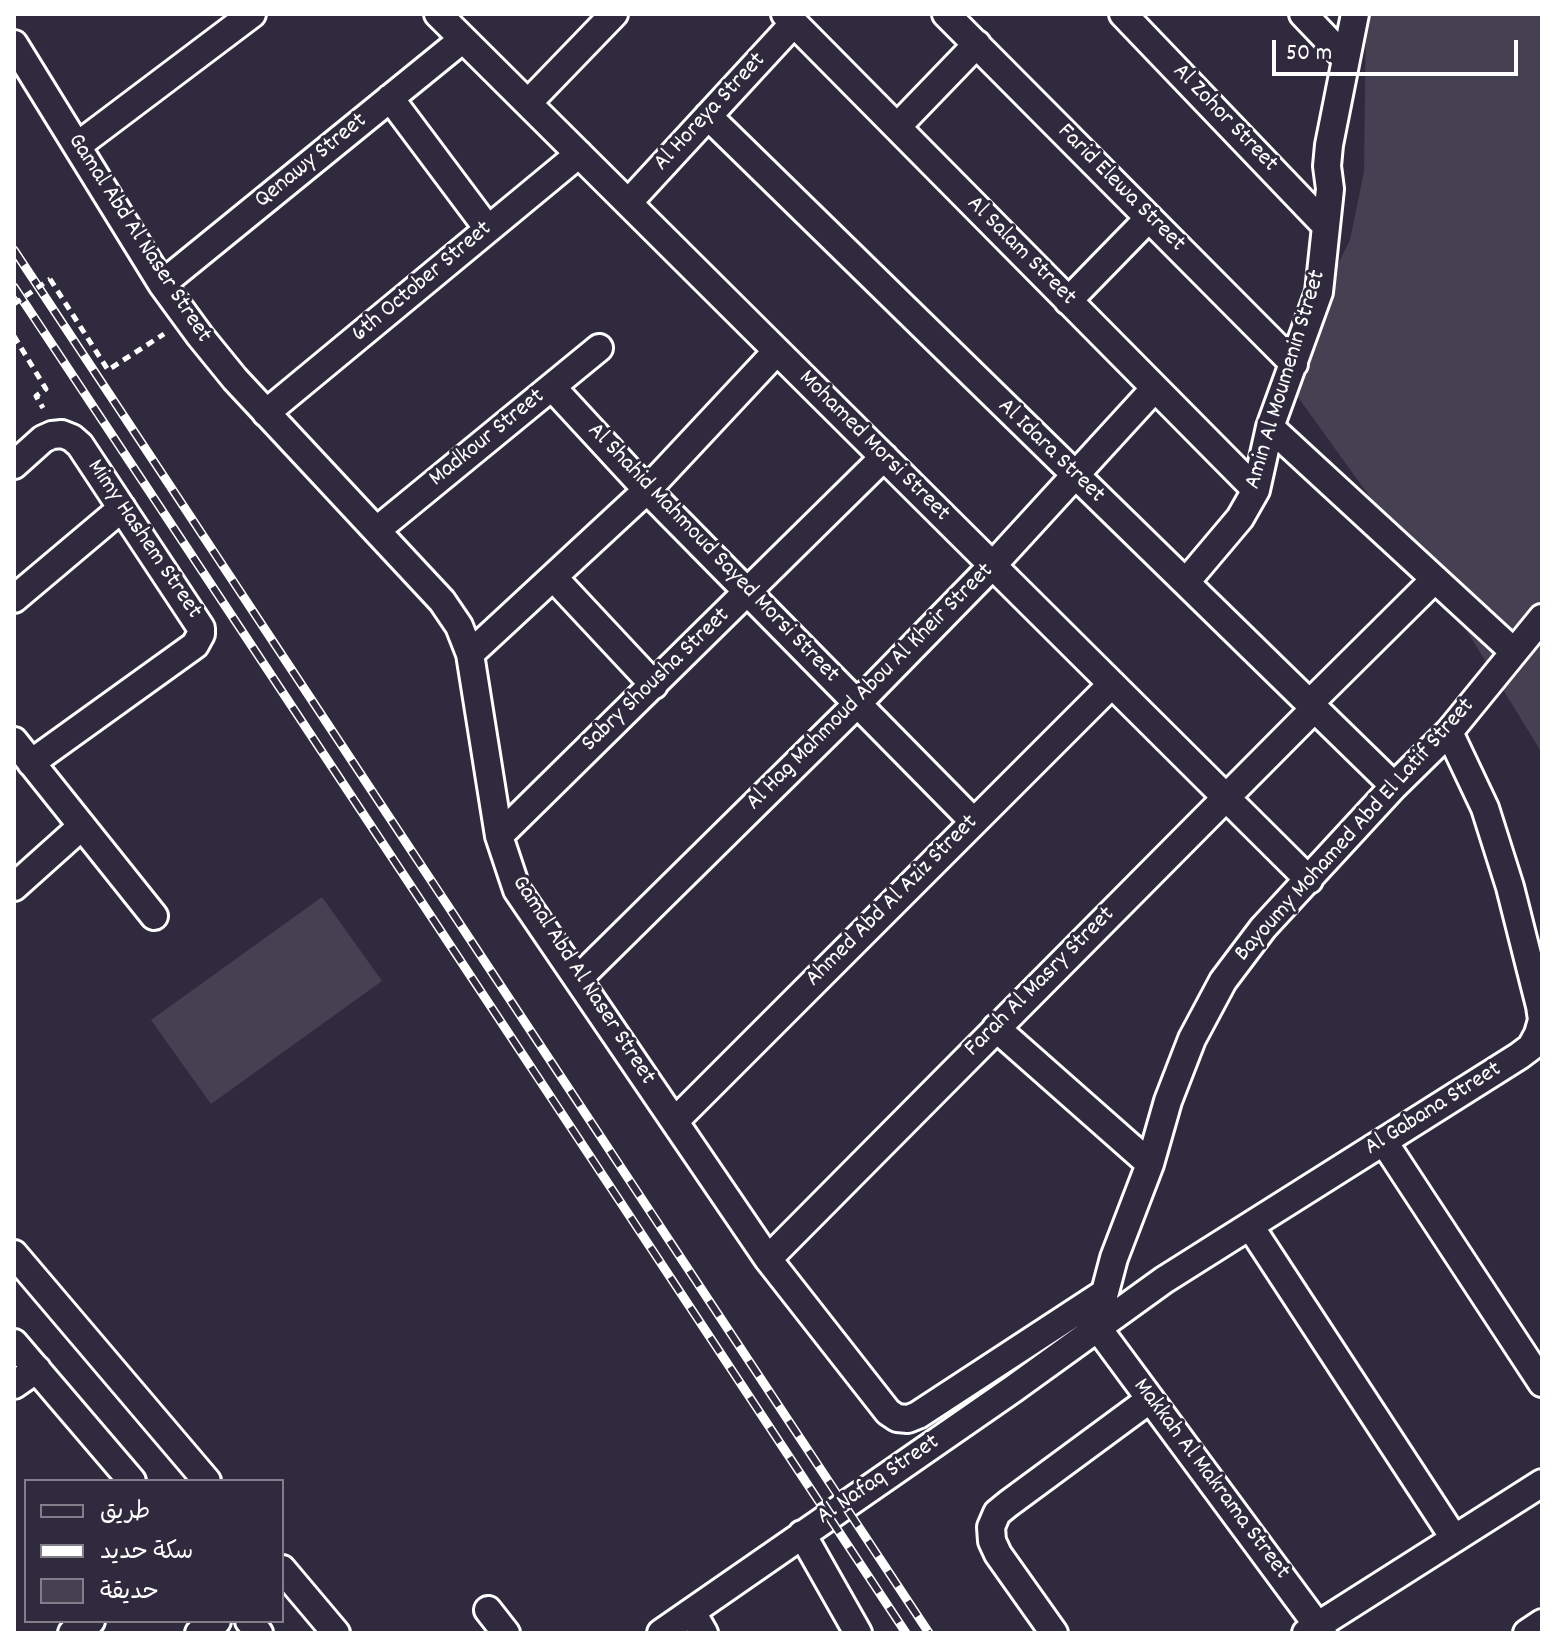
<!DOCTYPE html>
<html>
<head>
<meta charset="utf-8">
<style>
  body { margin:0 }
  #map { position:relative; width:1556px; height:1647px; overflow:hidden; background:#2f2a3d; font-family:Dekko,"Playpen Sans Arabic",sans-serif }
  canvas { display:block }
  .frame { position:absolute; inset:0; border:16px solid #fff; pointer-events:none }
  .legend { position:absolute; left:24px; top:1479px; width:260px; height:144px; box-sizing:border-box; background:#2f2a3d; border:2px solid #827f8b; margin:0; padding:10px 14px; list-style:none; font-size:24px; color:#fff }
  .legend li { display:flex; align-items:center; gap:16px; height:40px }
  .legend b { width:40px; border:2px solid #827f8b }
  .scale { position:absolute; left:1272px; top:40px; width:246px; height:36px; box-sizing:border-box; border:4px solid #fff; border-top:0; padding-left:10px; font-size:24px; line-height:28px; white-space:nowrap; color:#fff; -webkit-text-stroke:6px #2f2a3d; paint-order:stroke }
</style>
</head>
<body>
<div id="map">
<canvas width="1556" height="1647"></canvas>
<div class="frame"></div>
<ul class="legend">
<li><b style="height:10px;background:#2f2a3d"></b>طريق</li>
<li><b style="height:10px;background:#fff"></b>سكة حديد</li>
<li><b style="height:22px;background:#464152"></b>حديقة</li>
</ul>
<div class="scale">50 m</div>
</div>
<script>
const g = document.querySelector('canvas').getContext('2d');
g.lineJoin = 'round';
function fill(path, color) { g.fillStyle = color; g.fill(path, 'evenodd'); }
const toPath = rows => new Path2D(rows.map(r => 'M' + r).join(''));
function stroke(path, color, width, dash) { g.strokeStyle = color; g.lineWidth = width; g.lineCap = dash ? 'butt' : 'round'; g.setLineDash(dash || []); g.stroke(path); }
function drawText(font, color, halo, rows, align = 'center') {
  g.font = font + ' Dekko,sans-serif'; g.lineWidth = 6; g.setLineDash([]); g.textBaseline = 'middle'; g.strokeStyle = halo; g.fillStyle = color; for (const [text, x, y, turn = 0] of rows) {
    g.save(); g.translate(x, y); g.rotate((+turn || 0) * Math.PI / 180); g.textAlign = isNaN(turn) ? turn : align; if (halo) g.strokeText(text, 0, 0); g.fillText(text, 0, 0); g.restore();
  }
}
fill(toPath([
  [1366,14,1542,14,1542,753,1470,636,1295,393,1330,280,1350,240,1364,172],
  [322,897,382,981,211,1104,151,1020]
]), '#464152');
const minor = toPath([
  [438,14,1309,880],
  [785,14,1256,490],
  [946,14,1294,364],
  [1123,14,1325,225],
  [1303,14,1346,59],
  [14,44,162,284,200,336,235,379,442,601,459,626,470,654,499,836,517,890,768,1259,888,1412,897,1418,908,1419,918,1415,1103,1294],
  [390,98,488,229],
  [528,103,614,14],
  [708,116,1394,786],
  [897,127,977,44],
  [77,146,252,14],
  [628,203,794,23],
  [162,284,463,39],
  [1068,301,1149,218],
  [552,387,647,490,974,822],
  [266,413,579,154],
  [1270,427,1513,651],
  [14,465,43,439,52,435,62,434,72,438,80,445,201,628,201,634,195,645,31,763],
  [377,530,599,348],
  [554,578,654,685],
  [1186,582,1240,518,1256,490,1270,427,1319,292,1330,189,1327,166,1329,145,1355,14],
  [14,599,122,508],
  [470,654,647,490,777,351],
  [1310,703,1435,579],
  [14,741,154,916],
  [499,836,884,457],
  [14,887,82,826],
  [578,979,857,704,992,566,1155,388],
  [996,1028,1150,1164],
  [675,1121,1112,684],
  [1384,1142,1542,1383],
  [1250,1226,1454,1538],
  [14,1254,207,1481],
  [768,1259,1315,708],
  [1100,1311,1114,1258,1150,1164,1168,1101,1192,1039,1223,981,1263,928,1394,786,1449,732,1542,618],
  [1097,1327,1323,1633],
  [14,1343,132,1481],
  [14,1385,37,1369],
  [802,1534,858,1633],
  [282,1569,336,1633],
  [488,1610,506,1633],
  [692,1612,704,1633],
  [249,1621,259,1633],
  [72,1633,91,1621],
  [199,1633,217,1621],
  [661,1633,1013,1389,1164,1280,1519,1056,1531,1047,1538,1034,1542,1020,1540,1006,1510,887,1485,808,1449,732],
  [1054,1633,998,1554,992,1541,991,1527,997,1513,1008,1504,1149,1400],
  [1306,1633,1542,1483],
  [1527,1633,1542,1623]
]);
stroke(minor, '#fff', 32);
stroke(toPath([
  [50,279,108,370,164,334],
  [14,336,46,389,36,396,43,408]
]), '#fff', 5, [8, 6]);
stroke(minor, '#2f2a3d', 26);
const rail = toPath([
  [14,250,929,1633],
  [14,287,906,1633]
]);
stroke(rail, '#fff', 9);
stroke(rail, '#2f2a3d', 6, [18]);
stroke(toPath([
  [14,304,50,279]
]), '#fff', 5, [8, 6]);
drawText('24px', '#fff', '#2f2a3d', [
  ["Al Horeya Street",711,113,-47],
  ["Al Zohor Street",1224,119,46],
  ["Qenawy Street",312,162,-39],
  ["Farid Elewa Street",1120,189,45],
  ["Gamal Abd Al Naser Street",138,239,57],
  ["Al Salam Street",1020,252,45],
  ["6th October Street",423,283,-40],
  ["Amin Al Moumenin Street",1287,380,-73],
  ["Madkour Street",488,439,-39],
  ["Mohamed Morsi Street",873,447,45],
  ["Al Idara Street",1050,452,44],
  ["Mimy Hashem Street",143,540,56],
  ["Al Shahid Mahmoud Sayed Morsi Street",712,554,46],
  ["Sabry Shousha Street",657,681,-44],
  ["Al Hag Mahmoud Abou Al Kheir Street",871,688,-45],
  ["Bayoumy Mohamed Abd El Latif Street",1356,831,-48],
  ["Ahmed Abd Al Aziz Street",893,902,-45],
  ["Gamal Abd Al Naser Street",582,981,57],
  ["Farah Al Masry Street",1041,983,-45],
  ["Al Gabana Street",1434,1110,-32],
  ["Makkah Al Makrama Street",1210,1480,53],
  ["Al Nafaq Street",879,1481,-34]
]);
</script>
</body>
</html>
